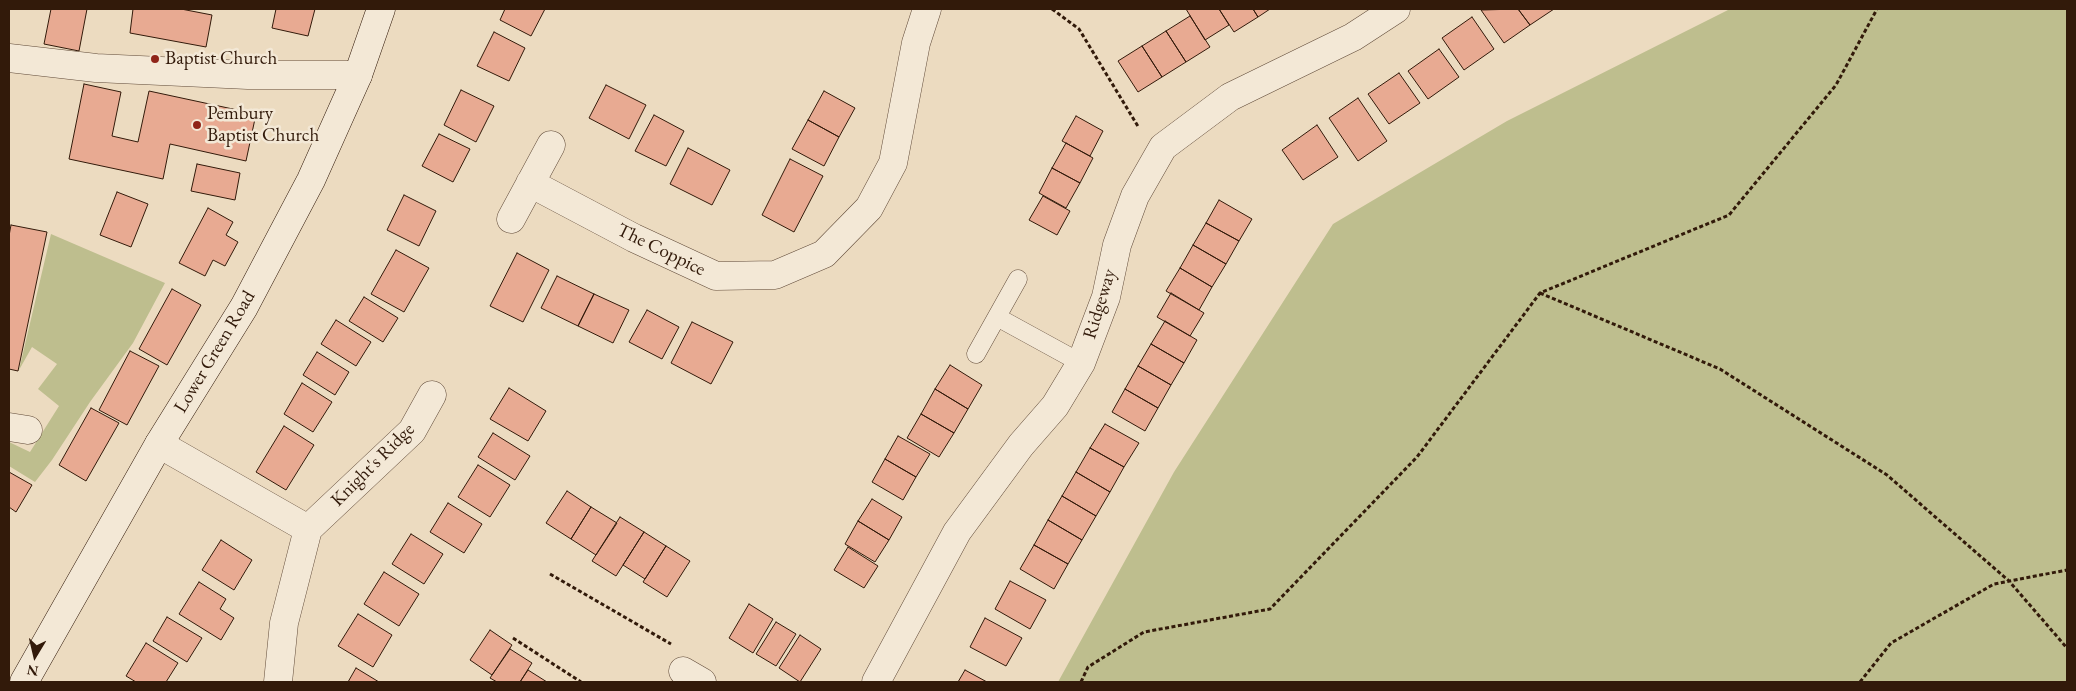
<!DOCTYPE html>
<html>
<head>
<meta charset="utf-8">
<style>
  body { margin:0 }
  #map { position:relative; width:2076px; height:691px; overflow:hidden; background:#ecdbc0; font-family:"EB Garamond",serif }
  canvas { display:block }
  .frame { position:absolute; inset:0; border:10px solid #321a0a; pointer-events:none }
  .north { position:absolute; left:10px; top:631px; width:50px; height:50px; -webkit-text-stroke:4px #f3e8d6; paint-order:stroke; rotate:189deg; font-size:14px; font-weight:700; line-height:20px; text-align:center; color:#321a0a }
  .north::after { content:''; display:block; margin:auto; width:18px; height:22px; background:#321a0a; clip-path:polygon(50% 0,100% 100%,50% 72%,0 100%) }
</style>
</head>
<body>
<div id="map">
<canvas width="2076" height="691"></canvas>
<div class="frame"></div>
<div class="north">N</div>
</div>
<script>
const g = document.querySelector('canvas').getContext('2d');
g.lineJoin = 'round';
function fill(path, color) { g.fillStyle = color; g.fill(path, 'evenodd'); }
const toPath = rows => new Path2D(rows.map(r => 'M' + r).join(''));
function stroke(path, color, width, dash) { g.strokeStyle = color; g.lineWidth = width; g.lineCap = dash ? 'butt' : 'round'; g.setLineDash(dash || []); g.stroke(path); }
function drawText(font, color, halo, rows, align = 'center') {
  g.font = font + ' "EB Garamond",serif'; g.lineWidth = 5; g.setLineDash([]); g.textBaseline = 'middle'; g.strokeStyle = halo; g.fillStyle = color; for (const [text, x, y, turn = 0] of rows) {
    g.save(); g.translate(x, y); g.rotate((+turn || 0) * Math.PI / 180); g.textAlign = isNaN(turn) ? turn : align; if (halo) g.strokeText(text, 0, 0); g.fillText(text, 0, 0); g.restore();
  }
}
fill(toPath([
  [1730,9,2067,9,2067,682,1058,682,1174,472,1333,224,1507,121],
  [51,234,165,283,133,343,90,402,52,460,35,482,9,466,9,442,30,452,59,406,38,389,57,364,32,347,19,370]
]), '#bebe8e');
const building = toPath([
  [51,9,87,9,79,51,44,44,51,9],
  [133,9,181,9,212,15,206,47,130,33,133,9],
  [276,9,315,9,308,36,272,28,276,9],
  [505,9,545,9,531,36,500,20,505,9],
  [1186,9,1219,9,1229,25,1205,40,1186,9],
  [1219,9,1253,9,1258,17,1234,32,1219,9],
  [1253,9,1270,9,1258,17,1253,9],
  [1518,9,1554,9,1530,25,1518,9],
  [1518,9,1530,25,1504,43,1481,10,1518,9],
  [1190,16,1210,47,1186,62,1166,31,1190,16],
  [1472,17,1494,49,1464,70,1442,38,1472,17],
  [1166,31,1186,62,1162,77,1142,46,1166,31],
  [494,32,525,48,509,81,477,66,494,32],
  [1142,46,1162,77,1138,92,1118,61,1142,46],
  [1439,49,1459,77,1428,99,1408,71,1439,49],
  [1399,73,1420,103,1389,124,1368,94,1399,73],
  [84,84,121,92,112,136,138,142,149,91,256,114,246,161,170,144,163,179,69,159,84,84],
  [606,85,646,105,629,139,589,118,606,85],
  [461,90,494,106,476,142,444,125,461,90],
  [824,91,855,108,839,137,808,120,824,91],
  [1358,98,1387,141,1358,161,1329,118,1358,98],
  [654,115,684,131,666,166,635,151,654,115],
  [1076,116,1103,131,1090,156,1062,141,1076,116],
  [808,120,839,137,824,166,792,149,808,120],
  [1317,125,1338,157,1303,180,1282,150,1317,125],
  [439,134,470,149,453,182,422,166,439,134],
  [1066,143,1093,158,1080,183,1052,168,1066,143],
  [688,148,730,170,712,205,670,184,688,148],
  [790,159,823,176,794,232,762,215,790,159],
  [197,164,240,173,235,200,191,191,197,164],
  [1052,168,1080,183,1066,208,1039,193,1052,168],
  [117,192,148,204,131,247,100,235,117,192],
  [404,195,436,211,419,246,387,230,404,195],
  [1043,196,1070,211,1057,235,1029,220,1043,196],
  [1219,200,1252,219,1239,241,1206,223,1219,200],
  [208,208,233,222,226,235,238,242,225,266,213,260,205,276,179,263,208,208],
  [1206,223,1239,241,1226,264,1193,245,1206,223],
  [11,225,47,232,18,371,9,369,9,236,11,225],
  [1193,245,1226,264,1212,287,1180,268,1193,245],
  [396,250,429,268,404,312,371,294,396,250],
  [517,253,549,270,523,322,490,306,517,253],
  [1180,268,1212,287,1199,310,1166,291,1180,268],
  [557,276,594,294,578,326,541,308,557,276],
  [172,289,201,305,167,365,139,349,172,289],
  [1171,293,1204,313,1190,336,1157,317,1171,293],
  [594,294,629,310,613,343,578,326,594,294],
  [364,297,398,318,383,342,349,321,364,297],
  [647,310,679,327,662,359,629,342,647,310],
  [336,320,371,342,356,366,321,344,336,320],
  [1165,321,1197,340,1184,363,1151,344,1165,321],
  [692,322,733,342,711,384,671,363,692,322],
  [1151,344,1184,363,1171,385,1138,366,1151,344],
  [130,351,159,366,127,425,99,410,130,351],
  [317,352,349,372,335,395,303,375,317,352],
  [950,365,982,385,968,409,935,389,950,365],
  [1138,366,1171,385,1158,408,1125,389,1138,366],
  [302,383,332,402,313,432,284,414,302,383],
  [509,388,546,411,528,441,490,419,509,388],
  [935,389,968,409,954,433,921,414,935,389],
  [1125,389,1158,408,1145,431,1112,412,1125,389],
  [91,408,119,423,86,481,59,465,91,408],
  [921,414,954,433,939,457,907,438,921,414],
  [1105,424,1139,443,1124,467,1090,448,1105,424],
  [284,426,314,445,286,490,256,472,284,426],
  [493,433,530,456,515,480,478,457,493,433],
  [898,436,930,454,916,477,885,459,898,436],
  [1090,448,1124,467,1110,492,1076,472,1090,448],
  [885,459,916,477,903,500,872,482,885,459],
  [478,465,510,485,490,517,458,497,478,465],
  [9,472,32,485,16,512,9,507,9,472],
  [1076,472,1110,492,1096,516,1062,496,1076,472],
  [567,491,591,507,571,539,546,523,567,491],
  [1062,496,1096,516,1082,540,1048,520,1062,496],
  [872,499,902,517,889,540,858,521,872,499],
  [448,503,482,524,464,553,430,532,448,503],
  [591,507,617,523,596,555,571,539,591,507],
  [620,517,644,532,616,576,592,561,620,517],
  [1048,520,1082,540,1068,564,1034,545,1048,520],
  [858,521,889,540,875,562,845,544,858,521],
  [644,532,666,546,645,579,623,565,644,532],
  [411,534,443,554,424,584,392,564,411,534],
  [221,540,252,560,234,590,202,570,221,540],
  [1034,545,1068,564,1054,589,1020,569,1034,545],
  [666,546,690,561,667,597,643,582,666,546],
  [848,547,878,566,864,588,834,570,848,547],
  [384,572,419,594,399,626,364,604,384,572],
  [1010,581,1046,600,1030,629,995,609,1010,581],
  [199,582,226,599,220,609,234,618,221,640,179,614,199,582],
  [749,604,773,619,753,653,729,638,749,604],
  [358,614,392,635,373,667,338,646,358,614],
  [167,617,202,638,187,662,153,641,167,617],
  [985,618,1022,638,1006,666,970,647,985,618],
  [776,622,796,634,776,666,756,654,776,622],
  [490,630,512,645,492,675,470,660,490,630],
  [800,635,821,649,800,682,779,668,800,635],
  [146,643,178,663,166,682,136,682,126,676,146,643],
  [510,649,532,663,520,682,497,682,490,678,510,649],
  [356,668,379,682,348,682,356,668],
  [528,670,547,682,520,682,528,670],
  [965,670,987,682,958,682,965,670]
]);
fill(building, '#e8aa92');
stroke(building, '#321a0a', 1);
const lane = toPath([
  [997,317,1081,363],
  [976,354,1018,279]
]);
const street = toPath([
  [9,58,96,68,248,75,358,75],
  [530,183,634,238,716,276,775,275,824,254,869,208,893,163,916,43,927,9],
  [511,219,551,145],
  [9,427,28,430],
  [159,444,308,529],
  [683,671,702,682],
  [278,682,284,623,308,529,412,431,432,395],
  [876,682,957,532,1021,445,1055,406,1081,363,1106,297,1117,245,1135,196,1163,147,1230,97,1353,37,1396,9]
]);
const secondary = toPath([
  [24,682,159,444,244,307,311,180,358,75,381,9]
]);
stroke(lane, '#604a38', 19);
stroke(street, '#604a38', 29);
stroke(secondary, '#321a0a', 29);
stroke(toPath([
  [1052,9,1079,29,1139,128],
  [1540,293,1720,369,1887,475,2009,581,2067,648],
  [550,574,671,644],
  [513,638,581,682],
  [1081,682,1088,667,1144,632,1270,609,1417,457,1540,293,1729,215,1836,85,1877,9],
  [1860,682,1891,643,1994,584,2067,570]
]), '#321a0a', 3, [4, 2.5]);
stroke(lane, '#f3e8d6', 18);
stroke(street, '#f3e8d6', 28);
stroke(secondary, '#f3e8d6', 28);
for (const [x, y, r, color] of [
  [155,59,5,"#8f2418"],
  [197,125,5,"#8f2418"]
]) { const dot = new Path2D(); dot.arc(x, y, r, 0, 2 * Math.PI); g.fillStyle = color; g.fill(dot); stroke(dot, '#f3e8d6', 2); }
drawText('19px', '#321a0a', '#f3e8d6', [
  ["Baptist Church",165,59],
  ["Pembury",207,114],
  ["Baptist Church",207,136]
], 'left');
drawText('19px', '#321a0a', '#f3e8d6', [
  ["The Coppice",661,250,26],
  ["Ridgeway",1100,304,-73],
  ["Lower Green Road",215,352,-59],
  ["Knight's Ridge",373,465,-45]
]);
</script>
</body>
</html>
